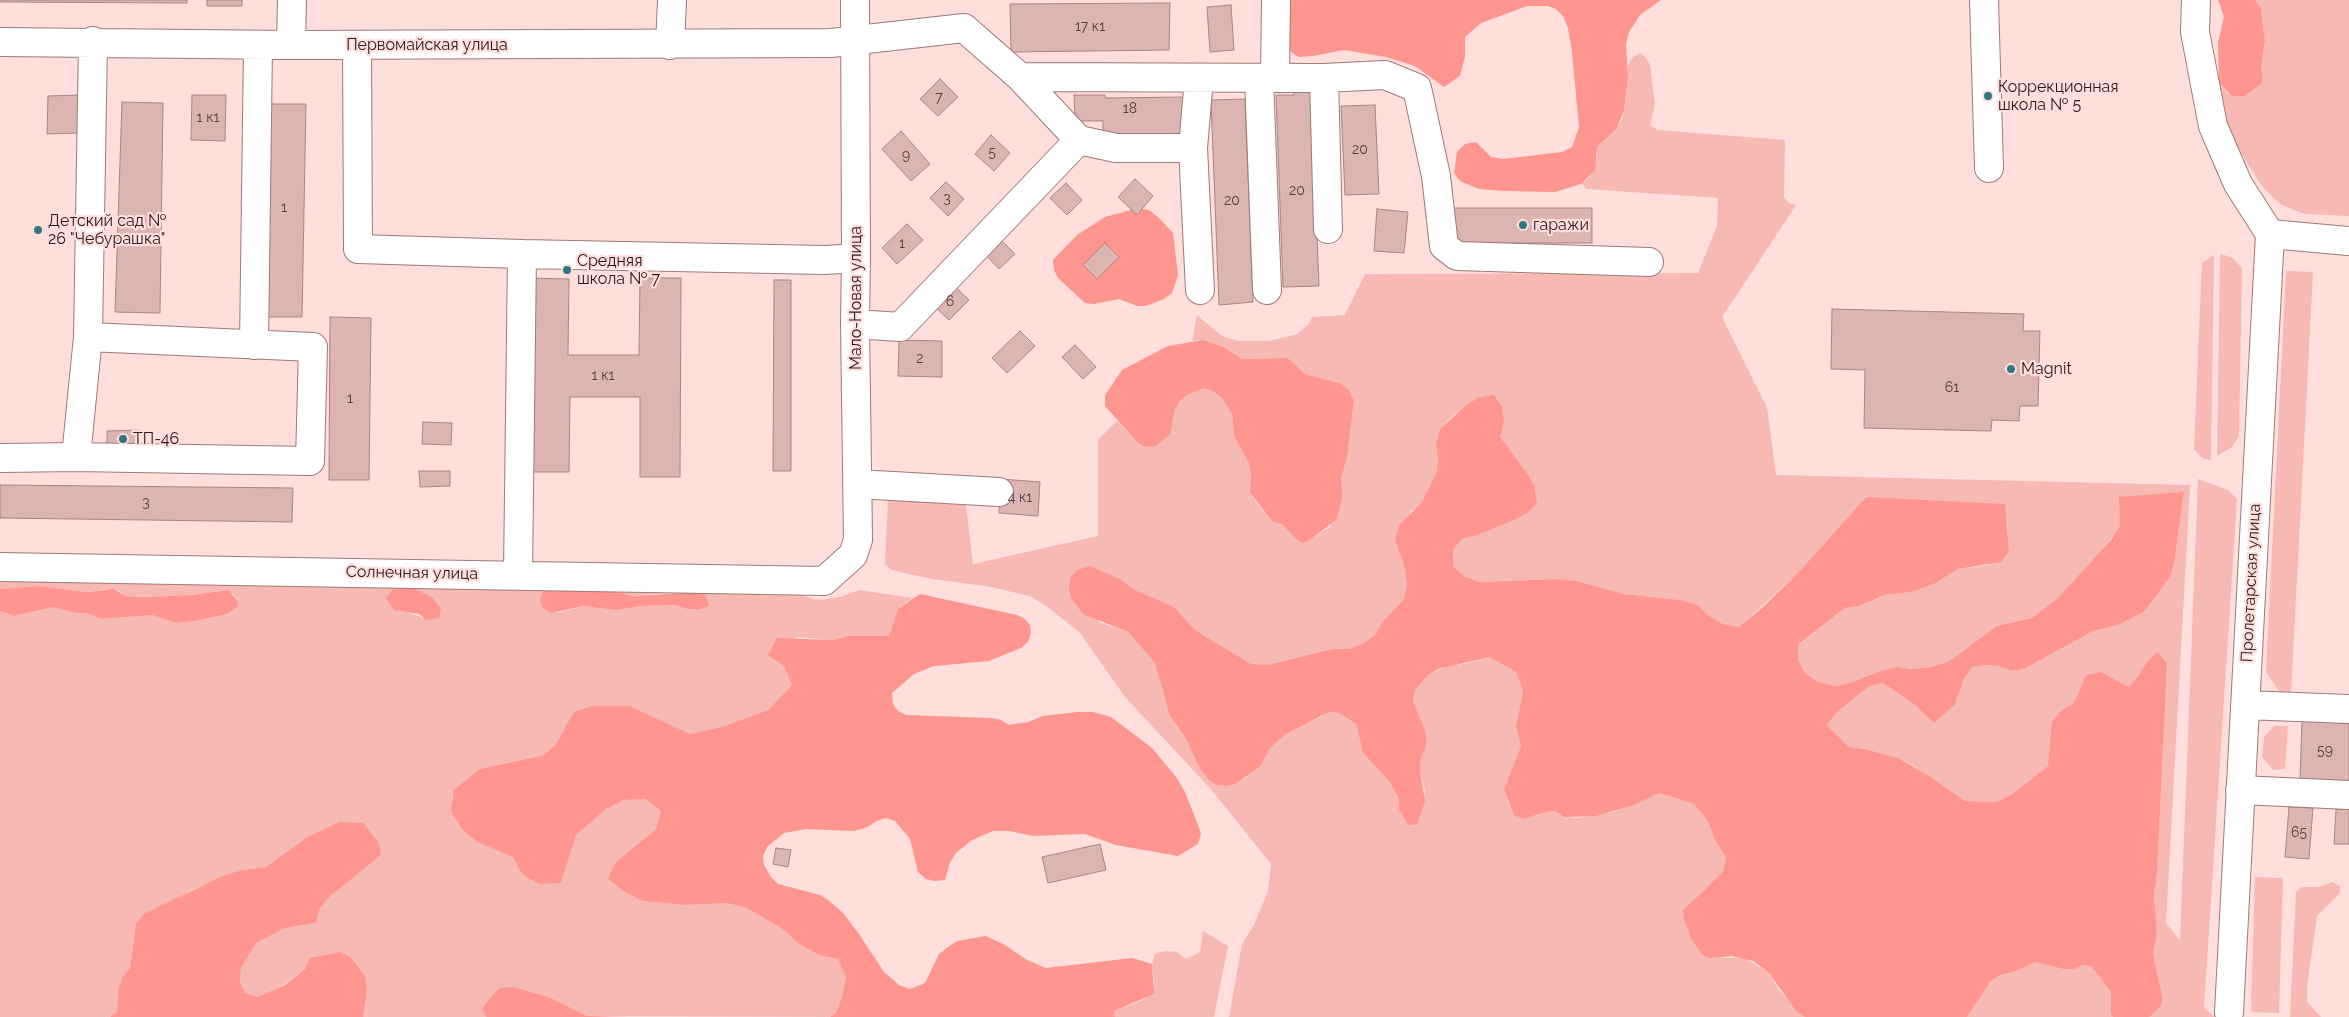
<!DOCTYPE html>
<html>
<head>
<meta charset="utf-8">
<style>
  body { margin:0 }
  canvas { display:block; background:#ffdedb }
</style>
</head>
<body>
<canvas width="2349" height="1017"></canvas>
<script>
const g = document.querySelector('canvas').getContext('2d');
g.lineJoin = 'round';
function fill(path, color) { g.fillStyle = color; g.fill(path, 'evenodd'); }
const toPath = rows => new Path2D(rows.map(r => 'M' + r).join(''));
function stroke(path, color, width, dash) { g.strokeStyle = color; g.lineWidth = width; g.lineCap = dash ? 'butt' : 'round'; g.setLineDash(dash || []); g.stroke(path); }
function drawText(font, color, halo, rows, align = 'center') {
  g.font = font + ' Raleway,sans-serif'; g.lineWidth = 4.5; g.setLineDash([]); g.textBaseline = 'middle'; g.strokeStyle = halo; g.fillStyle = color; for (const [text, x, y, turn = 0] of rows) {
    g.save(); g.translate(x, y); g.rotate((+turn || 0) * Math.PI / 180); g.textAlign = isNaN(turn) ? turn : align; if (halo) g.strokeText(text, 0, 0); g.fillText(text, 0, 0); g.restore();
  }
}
fill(toPath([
  [2255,0,2349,0,2349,216,2304,214,2280,204,2261,185,2236,145,2219,106,2219,83,2228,94,2262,83,2263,78,2261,66,2265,41,2261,9],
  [1640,53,1646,58,1650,65,1655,104,1650,125,1657,130,1785,140,1784,197,1789,203,1796,205,1722,317,1767,408,1776,475,2190,485,2166,923,2180,941,2198,479,2228,490,2237,499,2204,1008,2215,1017,2149,1017,2163,999,2153,954,2157,932,2154,895,2157,875,2167,664,2146,663,2139,675,2129,687,2101,672,2086,675,2074,703,2061,711,2048,766,2011,795,1996,802,1965,801,1912,765,1898,758,1865,749,1849,747,1827,725,1836,713,1859,694,1870,686,1883,683,1914,704,1934,723,1954,706,1964,679,1972,667,1985,665,1999,666,2012,671,2024,669,2093,631,2118,625,2144,612,2170,577,2174,564,2184,492,2120,525,2102,552,2058,598,2032,618,1997,626,1948,662,1931,667,1913,669,1897,667,1850,683,1835,686,1818,682,1804,672,1798,659,1799,645,1845,608,1859,606,1886,595,1912,592,1936,583,1958,569,1989,565,2009,551,2007,519,1866,497,1797,574,1739,627,1723,624,1710,617,1698,605,1681,600,1624,594,1577,581,1558,579,1479,582,1464,576,1453,566,1453,550,1462,539,1477,535,1527,513,1527,473,1499,437,1504,423,1479,397,1452,416,1440,429,1436,445,1438,460,1436,474,1422,503,1410,512,1400,556,1405,569,1407,585,1404,599,1383,621,1376,634,1364,643,1349,649,1332,649,1268,665,1251,664,1195,630,1174,607,1133,589,1120,579,1090,566,1099,622,1128,632,1155,663,1167,705,1175,724,1186,739,1198,765,1217,785,1226,786,1244,779,1260,767,1270,748,1285,735,1330,712,1339,713,1356,724,1363,753,1389,781,1399,799,1399,809,1417,823,1425,791,1420,771,1420,761,1427,741,1425,730,1413,701,1415,690,1428,675,1447,666,1465,664,1490,657,1507,665,1516,672,1523,691,1516,727,1521,746,1504,789,1510,807,1536,816,1546,812,1555,811,1564,817,1577,818,1614,812,1659,793,1694,804,1707,820,1716,842,1726,857,1724,869,1718,877,1683,910,1687,930,1721,958,1744,958,1768,972,1778,989,1805,1017,1229,1017,1242,944,1254,925,1268,891,1271,864,1210,788,1125,697,1080,633,1049,608,1030,596,986,586,931,579,892,570,885,564,888,498,965,497,973,564,1098,536,1098,440,1117,421,1137,442,1170,434,1175,410,1180,401,1187,395,1205,388,1221,397,1232,414,1234,436,1249,463,1251,473,1250,493,1255,501,1273,522,1282,524,1295,538,1311,539,1320,533,1330,527,1341,488,1341,478,1347,458,1354,400,1349,390,1339,383,1305,374,1288,358,1242,359,1224,347,1203,340,1192,341,1197,315,1222,336,1238,341,1270,341,1297,334,1309,324,1312,317,1345,315,1365,274,1698,273,1717,226,1718,198,1587,189,1581,184,1589,178,1597,157,1597,147,1617,128,1622,119,1626,98,1628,65,1633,57],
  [2220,254,2231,257,2242,268,2239,436,2232,447,2217,456],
  [2214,255,2211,460,2202,458,2194,449,2202,263],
  [2286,271,2313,272,2291,693,2280,693,2266,672],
  [0,578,786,588,813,599,822,600,840,597,860,590,912,598,898,609,889,636,848,636,833,640,796,637,784,666,792,685,768,710,722,727,690,734,630,706,564,729,556,744,544,755,480,769,477,842,514,857,522,874,561,883,576,835,606,809,624,800,644,799,661,811,656,829,615,863,643,901,685,905,727,903,747,908,784,930,799,944,819,955,839,959,846,977,842,997,836,1013,830,1017,587,1016,549,997,525,990,482,1009,486,1017,363,1017,367,990,311,958,305,969,273,992,258,997,245,993,240,982,241,968,256,943,285,928,315,923,319,910,327,899,381,855,363,824,339,822,307,837,266,867,242,870,193,889,136,924,130,968,122,978,118,991,117,1012,110,1017,0,1017,0,611,14,616,53,607,75,613,86,613,101,619,152,615,176,623,196,621,227,614,238,606,237,599,233,594,218,591,191,595,147,597,126,596,119,591,105,589,87,592,39,586,0,589],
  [402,586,413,588,432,597,423,618,409,613],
  [605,591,633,596,678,592,679,605,642,606,616,610,584,606,555,613,543,608],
  [2274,726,2288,726,2285,769,2273,770,2262,757,2264,737],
  [2255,877,2283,878,2279,1013,2251,1012],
  [2333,882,2340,886,2340,893,2317,916,2307,986,2307,1002,2321,1017,2290,1017,2296,892,2302,887,2318,887],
  [1203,931,1228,946,1214,1017,1115,1017,1114,1011,1145,999,1154,985,1152,964,1155,954,1164,951,1177,952,1186,959,1200,952],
  [2036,962,2074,969,2083,965,2092,967,2111,992,2111,1013,2113,1017,1967,1017,1991,981,1998,976,2019,970]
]), '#f6b9b4');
fill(toPath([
  [1284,0,1661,0,1640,15,1629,32,1626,44,1628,77,1624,110,1617,128,1597,147,1595,170,1581,184,1555,192,1505,191,1479,189,1460,181,1454,173,1457,152,1465,144,1476,142,1491,157,1503,159,1562,152,1572,147,1579,127,1572,52,1568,28,1563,16,1556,9,1548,6,1527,6,1481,23,1465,37,1465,57,1460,76,1444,87,1415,66,1386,57,1344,50,1313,56,1299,57,1292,53,1286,46],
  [2218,0,2255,0,2261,9,2265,41,2261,66,2263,78,2262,83,2245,96,2232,96,2219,83,2218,42,2224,17],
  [1138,208,1149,210,1158,217,1173,233,1178,275,1172,293,1164,299,1146,306,1137,306,1119,299,1094,304,1085,303,1058,278,1054,270,1053,260,1077,235,1105,217],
  [1203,340,1224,347,1242,359,1288,358,1305,374,1339,383,1349,390,1354,400,1347,458,1341,478,1342,499,1336,520,1311,539,1303,543,1295,538,1282,524,1273,522,1250,493,1251,473,1249,463,1234,436,1232,414,1221,397,1213,392,1205,388,1187,395,1180,401,1175,410,1170,434,1156,446,1146,447,1137,442,1105,406,1105,395,1122,370,1168,346],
  [1494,395,1502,407,1504,423,1500,437,1527,473,1534,486,1537,503,1527,513,1516,519,1477,535,1462,539,1453,550,1453,566,1464,576,1479,582,1558,579,1577,581,1624,594,1681,600,1698,605,1710,617,1723,624,1739,627,1763,607,1797,574,1866,497,2005,504,2009,551,2001,562,1958,569,1936,583,1912,592,1885,595,1859,606,1845,608,1799,644,1798,659,1804,672,1818,682,1835,686,1850,683,1881,671,1897,667,1913,669,1931,667,1948,662,1997,626,2032,618,2058,598,2111,540,2120,525,2119,497,2184,492,2174,564,2170,577,2144,612,2118,625,2093,631,2024,669,2012,671,1999,666,1985,665,1972,667,1964,679,1954,706,1934,723,1914,704,1883,683,1870,686,1859,694,1836,713,1827,725,1849,747,1865,749,1898,758,1926,774,1965,801,1996,802,2011,795,2048,766,2052,722,2061,711,2074,703,2086,675,2101,672,2129,687,2139,675,2146,663,2158,652,2167,664,2157,875,2154,895,2157,932,2153,954,2163,999,2159,1008,2149,1017,2113,1017,2111,1013,2111,992,2092,967,2083,965,2074,969,2064,969,2036,962,2019,970,1998,976,1991,981,1967,1017,1805,1017,1797,1012,1768,972,1753,961,1732,956,1710,958,1702,955,1692,940,1684,920,1683,910,1718,877,1724,869,1726,857,1716,842,1707,820,1694,804,1659,793,1631,806,1596,816,1564,817,1555,811,1546,812,1524,819,1514,815,1504,789,1521,746,1516,727,1523,691,1516,672,1490,657,1438,669,1428,675,1415,690,1413,701,1425,730,1427,742,1420,761,1420,771,1425,801,1417,824,1408,825,1399,809,1399,799,1389,781,1363,753,1356,724,1339,713,1330,712,1321,716,1285,735,1270,748,1260,767,1235,784,1226,786,1217,785,1209,780,1198,765,1186,739,1170,716,1155,663,1128,632,1083,614,1071,598,1069,588,1070,578,1077,570,1090,566,1120,579,1133,589,1174,607,1195,630,1251,664,1268,665,1332,649,1349,649,1364,643,1376,634,1383,621,1404,599,1407,585,1405,569,1395,539,1400,524,1422,502,1436,474,1438,460,1436,445,1440,429,1464,407,1479,397],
  [39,586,87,592,113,589,126,596,146,597,191,595,228,590,237,600,238,606,227,614,196,621,176,623,152,615,101,619,86,613,75,613,53,607,14,616,0,611,0,589],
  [402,586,413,588,432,597,441,609,439,618,426,620,419,614,394,610,386,598,394,588],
  [549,589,616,592,633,596,701,592,706,596,709,605,701,609,688,609,675,605,642,606,616,610,583,606,551,613,543,608,540,600,543,592],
  [920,594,1017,615,1025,619,1030,625,1031,633,1028,642,1021,648,989,661,934,666,914,674,892,693,893,704,898,711,906,715,992,718,1001,720,1009,725,1028,722,1043,716,1077,712,1093,712,1111,717,1152,748,1176,777,1185,792,1198,825,1201,834,1198,844,1178,856,1116,845,1085,834,1032,836,1010,831,993,831,972,840,956,853,950,862,945,880,935,881,926,879,918,872,910,839,895,821,886,818,876,821,868,827,854,831,806,829,784,833,767,847,763,856,764,865,771,877,778,884,820,895,828,900,843,913,859,934,884,972,899,985,910,989,925,983,939,954,948,947,957,941,986,936,1005,945,1027,960,1046,968,1132,958,1152,964,1154,994,1114,1011,1115,1017,830,1017,836,1013,842,997,846,977,838,959,819,955,799,944,784,930,747,908,727,903,685,905,643,901,625,892,608,879,615,863,656,829,661,811,645,799,624,800,606,809,576,835,561,883,539,884,522,874,513,857,477,842,462,829,451,811,454,790,480,769,544,755,556,744,574,712,592,706,630,706,690,734,722,727,768,710,792,685,784,666,768,655,777,638,833,640,848,636,889,636,898,609],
  [339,822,363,823,379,843,381,855,327,899,319,910,316,923,285,928,256,943,241,968,240,982,245,993,258,997,285,985,305,969,310,958,340,952,350,957,365,976,367,990,363,1017,110,1017,117,1012,118,991,122,978,130,968,136,924,144,914,220,877,242,870,266,867,307,837],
  [513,987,549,997,587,1016,628,1017,486,1017,482,1009,491,997,500,988]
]), '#fe958e');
const building = toPath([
  [0,0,187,0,187,3,0,2,0,0],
  [207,0,242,0,242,6,207,6,207,0],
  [1170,3,1169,50,1011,52,1010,4,1170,3],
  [1231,5,1234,50,1210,52,1207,7,1231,5],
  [940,79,958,97,938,116,920,99,940,79],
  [1294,88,1311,88,1319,286,1283,287,1276,95,1294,95,1294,88],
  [80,95,78,133,47,134,48,96,80,95],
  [192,95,226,95,225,141,191,140,192,95],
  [1074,95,1105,95,1105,98,1186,97,1186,136,1103,137,1103,121,1075,121,1074,95],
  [1245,99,1253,302,1219,305,1211,100,1245,99],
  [122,102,163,103,160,313,115,312,122,102],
  [266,104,306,104,302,317,262,317,266,104],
  [1375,105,1379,194,1345,195,1341,106,1375,105],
  [901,131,930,164,911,181,882,149,901,131],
  [991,135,1010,153,994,171,975,154,991,135],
  [1135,179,1153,196,1137,215,1118,197,1135,179],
  [946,182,964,199,948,216,930,198,946,182],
  [1066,183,1082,200,1067,215,1050,198,1066,183],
  [1454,208,1592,208,1592,243,1454,243,1454,208],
  [1377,209,1408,212,1404,253,1374,251,1377,209],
  [907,224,923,240,897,264,882,248,907,224],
  [998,237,1015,254,999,269,983,252,998,237],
  [1105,243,1119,257,1097,279,1083,265,1105,243],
  [526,278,569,279,568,355,639,355,640,278,681,278,680,477,640,477,640,397,570,397,569,472,525,472,526,278],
  [774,280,791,280,791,471,773,471,774,280],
  [951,283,969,300,949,320,932,304,951,283],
  [1832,309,2024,314,2023,331,2040,331,2038,406,2020,406,2019,421,1992,420,1991,431,1864,428,1865,370,1831,369,1832,309],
  [330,317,371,318,369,480,329,480,330,317],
  [1020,331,1035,346,1007,373,992,358,1020,331],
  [899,340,942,341,942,377,898,376,899,340],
  [1075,345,1096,367,1083,379,1062,357,1075,345],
  [423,422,452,423,451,445,422,444,423,422],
  [139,430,140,448,107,449,107,431,139,430],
  [419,471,450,471,450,486,420,487,419,471],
  [1001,479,1040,482,1038,516,999,513,1001,479],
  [0,485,293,488,292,522,0,518,0,485],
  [2302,721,2349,723,2349,781,2300,779,2302,721],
  [2289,807,2313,808,2309,859,2285,857,2289,807],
  [2336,809,2349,809,2349,844,2334,844,2336,809],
  [1100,844,1106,870,1048,883,1042,857,1100,844],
  [776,848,791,850,788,867,773,864,776,848]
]);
fill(building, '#dcb4b1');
stroke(building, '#aa8581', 1);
const minor = toPath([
  [1984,0,1989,168],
  [2196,0,2195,32,2213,126,2238,184,2270,234],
  [0,42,291,45,831,43,964,28,1020,77,1079,140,1116,148,1193,148],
  [291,45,292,0],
  [357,45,358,249,522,254],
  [670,45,672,0],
  [1275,76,1276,0],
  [1020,77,1324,78,1385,75,1417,88,1436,176,1444,246,1457,256,1649,262],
  [1199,78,1193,148,1200,290],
  [1259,78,1267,290],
  [1324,78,1328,229],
  [2270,234,2349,241],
  [855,324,900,327,1079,140],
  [88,337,93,41],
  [254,345,258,45],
  [0,458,76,457,310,461,313,347,88,337,76,457],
  [857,484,999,492],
  [0,567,824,581,853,555,858,540,855,324,856,258,855,0],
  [518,574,522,254,825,260,856,258],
  [2245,705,2349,709],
  [2240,790,2349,795],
  [2229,1012,2270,234]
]);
stroke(minor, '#9e7a76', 30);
stroke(minor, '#fff', 28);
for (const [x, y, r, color] of [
  [1988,96,5,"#307683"],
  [1523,225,5,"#307683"],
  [38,230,5,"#307683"],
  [567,270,5,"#307683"],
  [2011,369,5,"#307683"],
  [123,439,5,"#307683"]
]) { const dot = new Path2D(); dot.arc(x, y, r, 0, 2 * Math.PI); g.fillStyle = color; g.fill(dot); stroke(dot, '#ffdedb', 2); }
drawText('14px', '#56403f', null, [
  ["17 к1",1090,27],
  ["7",939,98],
  ["18",1130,109],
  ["1 к1",208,118],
  ["20",1360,150],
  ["5",992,153],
  ["9",906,156],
  ["20",1297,191],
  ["3",947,199],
  ["20",1232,201],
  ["1",284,208],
  ["1",902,244],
  ["6",950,302],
  ["2",920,359],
  ["1 к1",603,376],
  ["61",1952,388],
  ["1",350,399],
  ["4 к1",1020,498],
  ["3",146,503],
  ["59",2325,751],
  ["65",2299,833]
]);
drawText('16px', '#291a19', '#ffdedb', [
  ["Первомайская улица",427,45],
  ["Мало-Новая улица",856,298,-90],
  ["Солнечная улица",412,573,1],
  ["Пролетарская улица",2251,583,-87]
]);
drawText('16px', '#291a19', '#ffdedb', [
  ["Коррекционная",1998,87],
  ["школа № 5",1998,105],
  ["Детский сад №",48,221],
  ["26 \"Чебурашка\"",48,239],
  ["гаражи",1533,225],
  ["Средняя",577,261],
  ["школа № 7",577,279],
  ["Magnit",2021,369],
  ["ТП-46",133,439]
], 'left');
</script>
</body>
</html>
